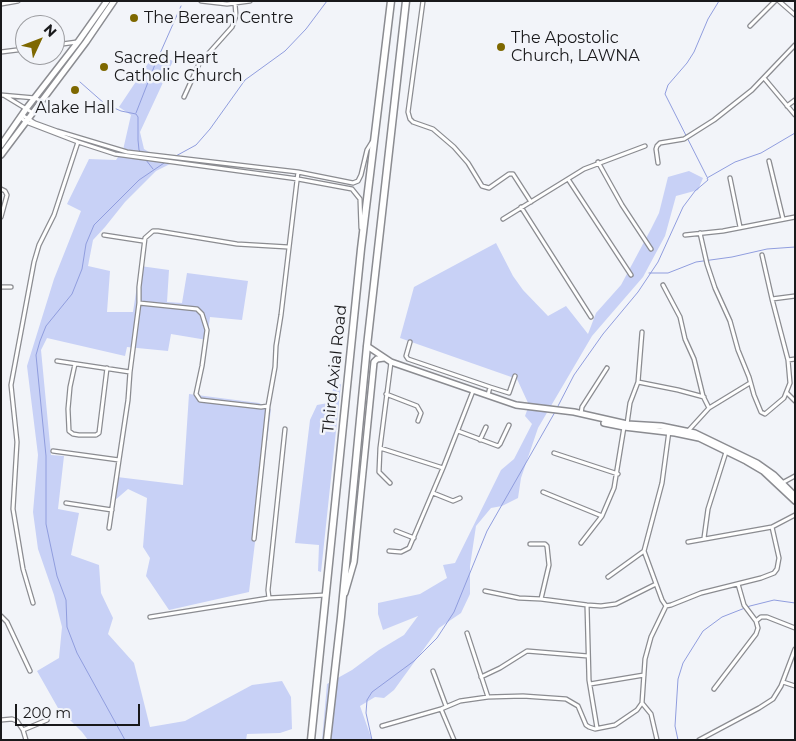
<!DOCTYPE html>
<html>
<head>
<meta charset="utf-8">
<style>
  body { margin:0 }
  #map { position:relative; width:796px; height:741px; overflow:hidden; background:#f2f4f9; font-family:Montserrat,sans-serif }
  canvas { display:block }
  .frame { position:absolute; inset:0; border:2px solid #19191b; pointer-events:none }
  .north { position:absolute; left:15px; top:15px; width:50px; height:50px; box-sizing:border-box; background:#f2f4f9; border:1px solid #9b9ca0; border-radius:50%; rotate:47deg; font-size:14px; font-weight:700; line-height:20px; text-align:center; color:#19191b }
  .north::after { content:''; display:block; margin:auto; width:18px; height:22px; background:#7e6800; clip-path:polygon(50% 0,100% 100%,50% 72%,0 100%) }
  .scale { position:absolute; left:15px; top:704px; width:125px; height:22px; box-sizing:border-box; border:2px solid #19191b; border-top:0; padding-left:6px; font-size:15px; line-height:18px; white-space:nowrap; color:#19191b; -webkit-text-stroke:4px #f2f4f9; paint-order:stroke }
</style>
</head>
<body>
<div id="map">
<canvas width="796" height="741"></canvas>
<div class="frame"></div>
<div class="north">N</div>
<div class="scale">200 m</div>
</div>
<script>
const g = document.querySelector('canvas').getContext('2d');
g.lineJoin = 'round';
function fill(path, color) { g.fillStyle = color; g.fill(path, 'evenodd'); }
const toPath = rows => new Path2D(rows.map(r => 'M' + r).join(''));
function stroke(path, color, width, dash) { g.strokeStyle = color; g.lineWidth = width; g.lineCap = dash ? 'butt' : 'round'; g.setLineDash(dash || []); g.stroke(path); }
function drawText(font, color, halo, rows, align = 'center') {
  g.font = font + ' Montserrat,sans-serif'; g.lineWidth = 5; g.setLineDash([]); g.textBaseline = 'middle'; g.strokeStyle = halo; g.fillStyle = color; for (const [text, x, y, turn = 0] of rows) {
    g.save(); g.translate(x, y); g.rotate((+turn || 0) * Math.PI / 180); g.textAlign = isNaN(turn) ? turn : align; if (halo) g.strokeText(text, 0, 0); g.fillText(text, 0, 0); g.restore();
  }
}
fill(toPath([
  [155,53,173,61,140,132,144,149,157,157,169,154,172,163,156,171,125,202,105,227,93,240,88,266,110,271,107,312,133,312,140,266,169,270,167,302,182,303,187,273,248,281,242,320,210,317,207,340,171,334,168,351,127,347,125,356,47,338,41,350,51,455,64,456,58,509,79,513,71,555,99,565,101,593,113,618,108,634,134,663,150,727,185,721,252,685,282,681,291,697,292,729,280,733,247,734,246,740,88,740,82,732,58,708,37,671,59,658,62,627,54,595,38,549,33,512,38,455,27,366,54,279,81,211,67,204,89,159,116,160,123,150,131,115,119,107],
  [689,171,703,178,698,190,676,196,665,236,643,277,592,336,538,428,521,478,518,498,502,506,491,508,476,526,470,566,470,594,461,613,439,628,394,690,384,698,375,697,360,706,372,740,322,740,327,684,352,670,379,650,404,635,418,616,383,630,378,614,378,603,420,594,447,578,443,565,455,563,501,470,514,459,532,424,525,416,529,405,517,379,400,338,414,287,496,243,513,276,523,290,548,316,566,306,588,334,596,313,621,285,651,229,659,213,668,177],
  [341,384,321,572,318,571,319,545,295,543,310,420,317,405,328,403,334,387],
  [189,394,259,403,271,409,249,592,169,610,146,576,150,558,143,547,147,498,128,489,114,501,117,477,183,485]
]), '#c8d1f6');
stroke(toPath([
  [80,82,105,104,121,111,136,114,138,117,138,140,139,150,144,157],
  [136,113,154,67,181,6],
  [174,157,196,145,210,129,245,80,285,51,306,29,327,1],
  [146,160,153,169],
  [707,177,665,94,668,85,687,63,694,52,708,19,719,1],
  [649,273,668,273,696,262,732,257,767,249,795,247],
  [557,408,574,375,603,334,638,292,658,262,683,207,695,191,708,180,707,178,735,162,761,153,795,133],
  [125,740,77,653,67,627,66,600,57,576,46,524,46,456,36,355,40,341,46,326,72,294,82,269,86,244,94,225,139,180,170,159],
  [372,740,366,713,367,700,372,692,414,661,437,638,454,612,487,531,555,412],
  [678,740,675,726,678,679,683,663,703,631,722,617,750,606,774,600,795,603]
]), '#909dde', 1);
const street = toPath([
  [201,1,227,4,250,1],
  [423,1,408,112,410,119,413,122,433,129,454,147,468,163,482,186,489,188,509,174,513,174,531,202],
  [779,1,795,15],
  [1,4,18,1],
  [750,26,775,1],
  [55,45,77,42],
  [1,52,25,49],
  [764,78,795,115],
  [1,95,35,98,41,101],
  [5,96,33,113],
  [184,97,199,64,232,27,236,16,235,3],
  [787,106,795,100],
  [22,115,35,123,57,131,127,152,298,172,353,183,358,181,361,175,367,150,372,142],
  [20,117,26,122,78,142,115,154,298,179,352,189,360,199,361,228],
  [769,161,783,219],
  [598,162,622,205,651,249],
  [658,163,656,149,657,146,660,143,684,139,714,120,752,90,795,45],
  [730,178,740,227],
  [568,179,631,275],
  [1,189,5,191,7,195,1,217],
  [521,207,591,317],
  [503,219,584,169,645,146],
  [700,233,707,264,715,288,730,321,738,350,749,377,754,395,761,412,765,414,784,398,790,383,788,360,772,299,762,255],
  [104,235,143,241],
  [685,235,723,231,795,217],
  [663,285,680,317,685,339,694,359,703,396,709,408],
  [1,287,11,287],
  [772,299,795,296],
  [139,303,197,309,202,314,207,330,202,366,196,394,200,400,261,407,268,406,275,367,276,346,281,315,298,172],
  [410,342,406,356,408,359,490,387,488,395],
  [788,360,795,359],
  [57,361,130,372],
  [75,364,70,387,68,409,69,431,73,434,79,435,96,435,99,433,107,368],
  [638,382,678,390,704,397],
  [490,387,509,393,515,376],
  [787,393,795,401],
  [386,394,417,406,421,413,418,421],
  [581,414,582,407,607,368],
  [627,424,630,403,638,382,642,332],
  [458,431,498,446,500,444,509,425],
  [688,431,709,408,750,383],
  [480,440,486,427],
  [380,448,443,468],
  [53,451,119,460,109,528],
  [554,453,618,474],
  [119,460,128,400,130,372,139,303,139,287,145,238,153,231,158,231,237,244,288,247],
  [390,483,379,472,380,448,391,362],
  [782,483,795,476],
  [543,492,602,516],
  [433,493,453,501,460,498],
  [66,503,112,510],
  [396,531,414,538],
  [704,538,708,509,726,452],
  [254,539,268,406],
  [688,542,772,527,795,515],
  [581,543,602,516,614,488,624,427],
  [530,544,545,544,547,546,549,565,541,599],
  [389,551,401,552,409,548,443,468,473,391],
  [608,577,644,551],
  [485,591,519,598,541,599,587,605,601,606,616,604,656,584],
  [269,598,268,590,285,429],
  [33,603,23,569,13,509,17,442,11,385,34,262,39,245,54,215,78,142],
  [587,605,589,680,597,728],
  [666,606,671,605,701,593,761,578,774,573,777,569,779,558,772,527],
  [1,616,7,622,30,671],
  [150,617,269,598,326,595],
  [756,621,761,617,767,617,795,628],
  [467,633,488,697],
  [433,671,446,706],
  [481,677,500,668,527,651,588,656],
  [783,682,795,686],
  [590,684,644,675],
  [714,689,756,634,758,628,756,621,744,605,738,584],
  [642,703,651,714,657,740],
  [441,709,454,740],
  [1,720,12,719,17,721,23,730,26,740],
  [382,726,441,709,460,701,488,697,523,696,566,699,578,706,586,725,589,727,595,729,615,725,637,710,642,703,645,659,651,637,666,606,662,600,644,551,662,483,669,431],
  [23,730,47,720],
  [699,740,759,708,773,699,781,686,795,649]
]);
const secondary = toPath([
  [1,145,26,109,78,42,107,1],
  [1,155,86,42,114,1],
  [367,346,391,362,516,405,574,412,627,424,661,426,695,433,757,463,774,475,795,496],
  [604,423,624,427,675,433,699,438,746,461,763,471,795,501],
  [345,593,354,562,374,362,377,359,384,358]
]);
const highway = toPath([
  [311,740,361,249,391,1],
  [327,740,341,617,367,346,406,1]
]);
stroke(street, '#8b8c91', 5.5);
stroke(secondary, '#8b8c91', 8);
stroke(highway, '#8b8c91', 9);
stroke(street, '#fff', 3);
stroke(secondary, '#fff', 5);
stroke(highway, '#fff', 6);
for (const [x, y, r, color] of [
  [134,18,5,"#7e6800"],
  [501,47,5,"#7e6800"],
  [104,67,5,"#7e6800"],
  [75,90,5,"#7e6800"]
]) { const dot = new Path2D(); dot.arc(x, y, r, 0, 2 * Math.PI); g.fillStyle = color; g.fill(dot); stroke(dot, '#f2f4f9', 2); }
drawText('16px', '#19191b', '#f2f4f9', [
  ["The Berean Centre",144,18],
  ["The Apostolic",511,38],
  ["Church, LAWNA",511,56],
  ["Sacred Heart",114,58],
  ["Catholic Church",114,76],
  ["Alake Hall",75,108,"center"]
], 'left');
drawText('16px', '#19191b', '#f2f4f9', [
  ["Third Axial Road",335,369,-84]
]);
</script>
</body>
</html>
